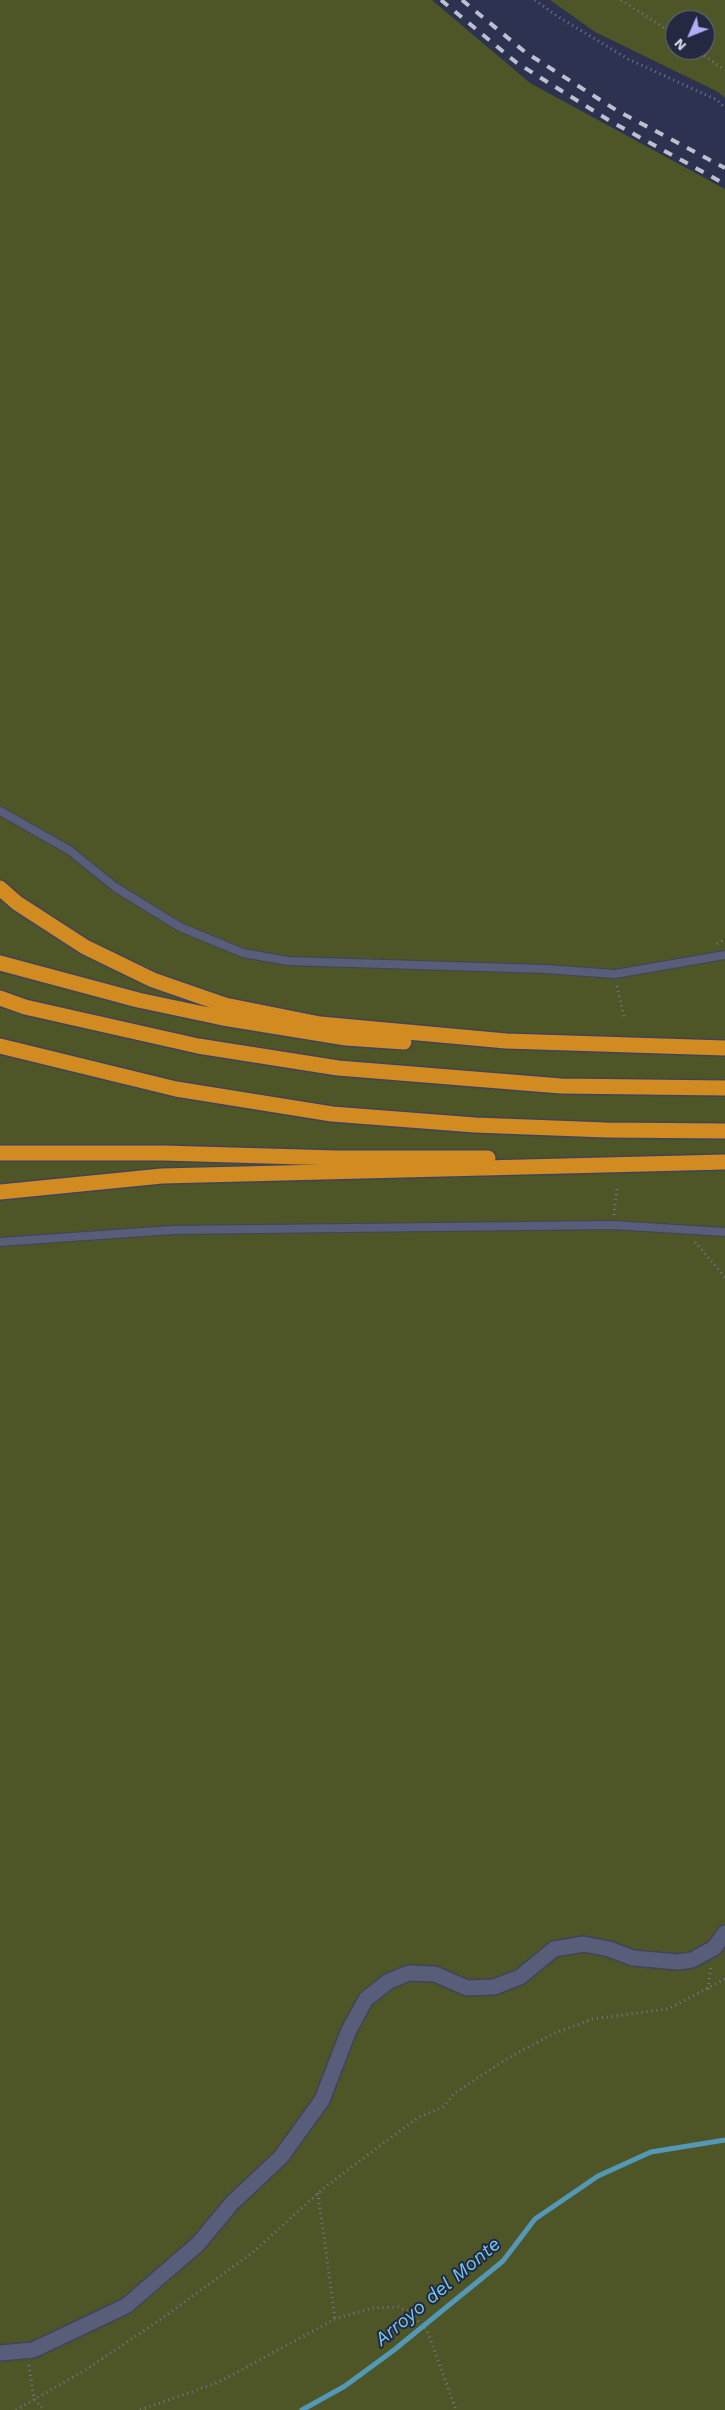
<!DOCTYPE html>
<html>
<head>
<meta charset="utf-8">
<style>
  body { margin:0 }
  #map { position:relative; width:725px; height:2410px; overflow:hidden; background:#242941; font-family:"Work Sans",sans-serif }
  canvas { display:block }
  .north { position:absolute; left:665px; top:10px; width:50px; height:50px; box-sizing:border-box; background:#242941; border:1px solid #6a6e83; border-radius:50%; rotate:226deg; font-size:14px; font-weight:700; line-height:20px; text-align:center; color:#d2d6e6 }
  .north::after { content:''; display:block; margin:auto; width:18px; height:22px; background:#afaefa; clip-path:polygon(50% 0,100% 100%,50% 72%,0 100%) }
</style>
</head>
<body>
<div id="map">
<canvas width="725" height="2410"></canvas>
<div class="north">N</div>
</div>
<script>
const g = document.querySelector('canvas').getContext('2d');
g.lineJoin = 'round';
function fill(path, color) { g.fillStyle = color; g.fill(path, 'evenodd'); }
const toPath = rows => new Path2D(rows.map(r => 'M' + r).join(''));
function stroke(path, color, width, dash) { g.strokeStyle = color; g.lineWidth = width; g.lineCap = dash ? 'butt' : 'round'; g.setLineDash(dash || []); g.stroke(path); }
function drawText(font, color, halo, rows, align = 'center') {
  g.font = font + ' "Work Sans",sans-serif'; g.lineWidth = 4; g.setLineDash([]); g.textBaseline = 'middle'; g.strokeStyle = halo; g.fillStyle = color; for (const [text, x, y, turn = 0] of rows) {
    g.save(); g.translate(x, y); g.rotate((+turn || 0) * Math.PI / 180); g.textAlign = isNaN(turn) ? turn : align; if (halo) g.strokeText(text, 0, 0); g.fillText(text, 0, 0); g.restore();
  }
}
fill(toPath([
  [429,0,550,0,595,32,718,92,725,98,725,191,527,85]
]), '#2c3250');
fill(toPath([
  [0,0,432,0,530,83,725,189,725,2410,0,2410],
  [550,0,725,0,725,98,718,92,595,32],
  [675,20,705,20,705,50,675,50]
]), '#4e5527');
stroke(toPath([
  [302,2410,345,2386,394,2350,503,2261,535,2219,598,2176,651,2152,725,2140]
]), '#5398b6', 5);
const lane = toPath([
  [0,811,69,850,115,887,180,927,243,953,288,961,545,969,615,974,725,955],
  [0,1242,172,1230,612,1225,725,1232]
]);
const street = toPath([
  [0,2353,33,2350,126,2306,198,2244,232,2203,281,2157,322,2100,349,2030,366,1999,389,1981,409,1973,435,1974,467,1988,494,1987,520,1977,554,1949,584,1944,609,1949,633,1958,678,1962,692,1960,714,1948,725,1933]
]);
const highway = toPath([
  [0,888,17,903,85,947,153,980,225,1005,320,1024,506,1041,725,1048],
  [0,963,138,1000,223,1018,346,1038,404,1042],
  [0,998,25,1007,198,1046,338,1068,561,1086,725,1088],
  [0,1046,176,1089,332,1114,475,1125,606,1130,725,1131],
  [0,1153,163,1153,337,1158,488,1158],
  [0,1192,162,1176,725,1162]
]);
stroke(lane, '#414459', 10);
stroke(street, '#414459', 18);
stroke(highway, '#414459', 18);
stroke(toPath([
  [535,0,557,16,628,59,717,100,725,108],
  [621,0,675,35],
  [696,50,725,70],
  [717,944,725,939],
  [617,986,624,1017],
  [614,1215,617,1188],
  [695,1242,725,1277],
  [708,1989,711,1966],
  [318,2193,335,2319],
  [29,2365,34,2399,44,2410],
  [16,2410,87,2369,161,2319,252,2253,324,2188,393,2136,419,2117,443,2107,455,2093,508,2058,553,2034,592,2019,668,2009,725,1979],
  [140,2410,219,2382,335,2319,372,2308,398,2307,408,2311,427,2330,456,2410]
]), '#73778c', 3, [1, 4]);
stroke(lane, '#585e7a', 8);
stroke(street, '#585e7a', 15);
stroke(highway, '#d18b21', 15);
stroke(toPath([
  [441,0,517,63,610,121,725,184],
  [462,0,525,52,616,110,725,168]
]), '#bcc0d1', 4, [9, 9]);
drawText('italic 19px', '#70ccf4', '#242941', [
  ["Arroyo del Monte",438,2292,-40]
]);
</script>
</body>
</html>
